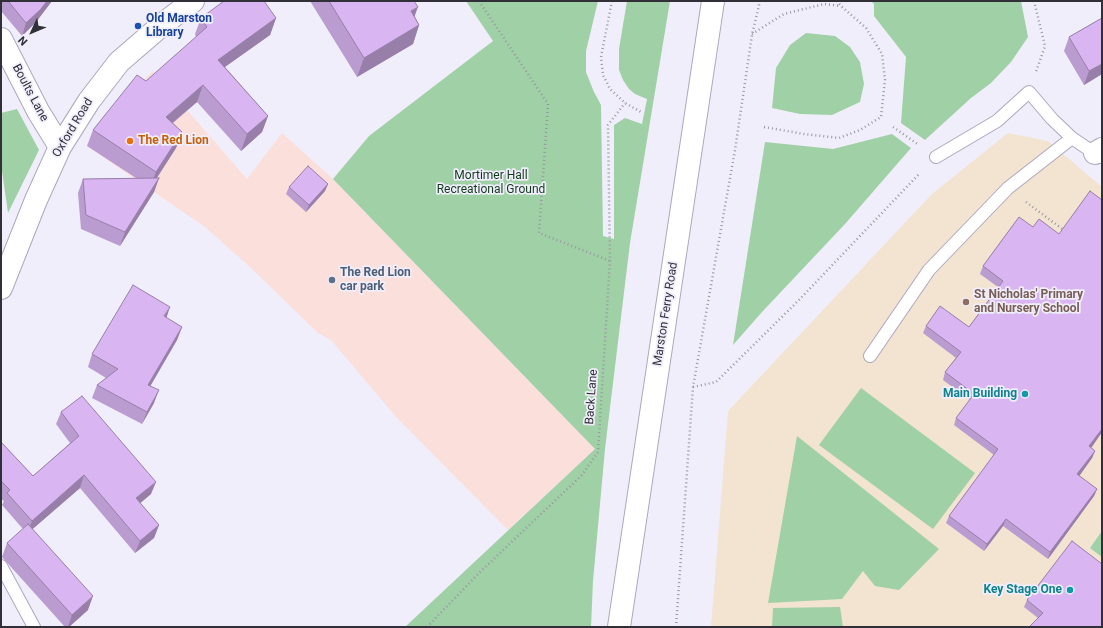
<!DOCTYPE html>
<html>
<head>
<meta charset="utf-8">
<style>
  body { margin:0 }
  #map { position:relative; width:1103px; height:628px; overflow:hidden; background:#f1eefc; font-family:Roboto,sans-serif }
  canvas { display:block }
  .frame { position:absolute; inset:0; border:2px solid #312f38; pointer-events:none }
  .north { position:absolute; left:12px; top:12px; width:40px; height:40px; -webkit-text-stroke:3px #f1eefc; paint-order:stroke; rotate:226deg; font-size:11px; font-weight:700; line-height:16px; text-align:center; color:#312f38 }
  .north::after { content:''; display:block; margin:auto; width:14px; height:18px; background:#312f38; clip-path:polygon(50% 0,100% 100%,50% 72%,0 100%) }
</style>
</head>
<body>
<div id="map">
<canvas width="1103" height="628"></canvas>
<div class="frame"></div>
<div class="north">N</div>
</div>
<script>
const g = document.querySelector('canvas').getContext('2d');
g.lineJoin = 'round';
function fill(path, color) { g.fillStyle = color; g.fill(path, 'evenodd'); }
const toPath = rows => new Path2D(rows.map(r => 'M' + r).join(''));
function stroke(path, color, width, dash) { g.strokeStyle = color; g.lineWidth = width; g.lineCap = dash ? 'butt' : 'round'; g.setLineDash(dash || []); g.stroke(path); }
function drawText(font, color, halo, rows, align = 'center') {
  g.font = font + ' Roboto,sans-serif'; g.lineWidth = 3.5; g.setLineDash([]); g.textBaseline = 'middle'; g.strokeStyle = halo; g.fillStyle = color; for (const [text, x, y, turn = 0] of rows) {
    g.save(); g.translate(x, y); g.rotate((+turn || 0) * Math.PI / 180); g.textAlign = isNaN(turn) ? turn : align; if (halo) g.strokeText(text, 0, 0); g.fillText(text, 0, 0); g.restore();
  }
}
fill(toPath([
  [153,71,247,179,282,133,333,179,595,449,508,530,397,418,331,340,318,333,252,269,205,227,87,146,132,91]
]), '#fadfdb');
fill(toPath([
  [1008,133,1048,141,1102,187,1102,627,711,627,728,411,932,194]
]), '#f2e4d1');
fill(toPath([
  [466,1,598,1,586,51,586,72,594,92,601,105,603,236,614,239,614,125,625,118,642,124,647,99,635,94,629,89,623,80,619,70,619,49,627,1,670,1,630,243,605,449,593,581,591,627,405,627,595,449,333,179,369,136,493,41],
  [871,1,1021,1,1028,37,1011,62,991,83,971,98,925,140,901,123,906,57,874,16,874,4],
  [806,33,835,36,850,47,860,62,864,84,860,102,832,115,800,114,772,108,776,68,790,45],
  [17,109,39,150,8,213,1,164,1,113],
  [892,134,911,148,845,224,762,312,733,345,765,142,833,149],
  [861,388,975,473,933,529,819,445],
  [797,436,939,549,899,590,875,586,863,571,842,599,768,603],
  [1102,531,1102,557,1090,548],
  [840,607,843,627,772,627,773,608]
]), '#a0d0a5');
const service = toPath([
  [936,157,997,121,1029,92,1052,119,1072,138,1100,157],
  [870,356,929,270,1008,188,1072,138],
  [1,566,34,627]
]);
const minor = toPath([
  [1,39,38,111,60,147],
  [1095,153,1102,149],
  [1,288,36,200,60,147,89,101,119,62,163,24,193,1]
]);
const secondary = toPath([
  [619,627,713,1]
]);
stroke(service, '#aca7bd', 14);
stroke(minor, '#aca7bd', 24);
stroke(secondary, '#aca7bd', 24);
stroke(toPath([
  [479,1,548,104,539,233,610,261],
  [612,1,601,57,603,75,610,89,625,103,641,112],
  [1034,1,1045,46,1036,72],
  [752,34,784,14,824,4,841,6],
  [764,127,804,134,839,138,860,130,881,117,885,80,882,54,866,28,841,6,837,1],
  [893,127,919,145],
  [1026,202,1065,231],
  [693,387,716,382,799,300,920,173],
  [427,627,479,573,582,475,598,452,610,261,608,125,625,103],
  [676,627,693,387,735,150,752,35,760,1]
]), '#9996a2', 2.5, [1, 3]);
stroke(service, '#fff', 12);
stroke(minor, '#fff', 22);
stroke(secondary, '#fff', 22);
fill(toPath([
  [1,1,52,1,36,22,22,36,1,11],
  [310,1,414,1,415,17,419,25,413,44,357,77],
  [201,18,276,18,270,35,225,67,268,116,262,132,241,151,197,102,173,123,182,132,176,148,157,178,159,178,154,192,120,246,81,229,78,193,83,179,136,178,87,146,93,130,146,81,196,37,195,34],
  [1102,18,1102,74,1084,85,1064,51,1069,37],
  [328,184,325,191,306,212,286,194,289,187],
  [1019,217,1102,432,1091,448,1095,451,1092,458,1079,476,1097,489,1094,496,1048,559,1003,526,984,551,946,523,949,516,994,455,954,425,956,418,970,400,943,380,945,372,956,358,923,333,926,326,969,327,998,287,980,274,983,266],
  [166,318,182,327,177,340,150,386,154,403,142,424,92,398,97,385,106,378,88,367,92,354],
  [61,412,151,494,140,503,159,525,154,538,135,553,80,488,32,529,88,610,69,627,65,627,2,557,7,543,23,529,2,505,4,501,1,499,1,442,33,476,70,443,56,424],
  [1102,564,1038,618,1024,607,1027,600]
]), '#bb9cd0');
fill(toPath([
  [47,1,52,1,36,22,22,36,26,23],
  [418,7,411,26,411,11],
  [276,18,270,35,212,76,218,60],
  [419,25,413,44,357,77,364,58],
  [1102,64,1102,74,1084,85,1089,71],
  [203,85,197,102,160,133,166,117],
  [268,116,262,132,241,151,247,134],
  [182,132,176,148,150,188,156,172],
  [159,178,154,192,120,246,125,232],
  [328,184,325,191,306,212,309,205],
  [170,307,166,319,164,316],
  [182,327,177,340,144,397,148,385],
  [159,390,154,403,142,424,147,412],
  [1102,429,1102,432,1087,454,1089,446],
  [1095,451,1092,458,1075,482,1077,474],
  [84,475,80,488,27,534,32,521],
  [156,482,151,494,131,511,136,498],
  [1097,489,1094,496,1048,559,1050,552],
  [1006,519,1003,526,984,551,987,544],
  [159,525,154,538,135,553,140,541],
  [93,596,88,610,69,627,68,627,72,615]
]), '#987fa9');
const building = toPath([
  [8,1,47,1,41,9,26,23,8,1],
  [224,1,264,1,276,18,218,60,268,116,247,134,203,85,166,117,182,132,156,172,93,130,137,75,146,81,207,27,201,18,224,1],
  [329,1,414,1,418,7,411,11,419,25,364,58,329,1],
  [1102,18,1102,64,1089,71,1069,37,1102,18],
  [308,166,328,184,309,205,289,187,308,166],
  [159,178,125,232,86,215,83,179,159,178],
  [1090,191,1102,200,1102,429,1089,446,1095,451,1077,474,1097,489,1050,552,1006,519,987,544,949,516,998,449,956,418,974,394,945,372,961,352,926,326,940,306,969,327,1003,281,983,266,1019,217,1033,227,1039,219,1059,234,1090,191],
  [133,285,170,307,164,316,182,327,148,385,159,390,147,412,97,385,118,369,92,354,133,285],
  [82,396,156,482,136,498,159,525,140,541,84,475,32,521,7,493,10,490,1,481,1,442,33,476,79,436,61,412,82,396],
  [28,524,93,596,72,615,7,543,28,524],
  [1072,541,1102,564,1102,627,1029,627,1043,613,1027,600,1072,541]
]);
fill(building, '#d9b5f2');
stroke(building, '#987fa9', 1);
for (const [x, y, r, color] of [
  [138,26,4,"#1a4fb4"],
  [130,141,4,"#e8710a"],
  [332,280,4,"#5c6f8a"],
  [966,302,4,"#8d6e63"],
  [1025,394,4,"#0f9aa8"],
  [1070,590,4,"#0f9aa8"]
]) { const dot = new Path2D(); dot.arc(x, y, r, 0, 2 * Math.PI); g.fillStyle = color; g.fill(dot); stroke(dot, '#f1eefc', 1.5); }
drawText('bold 12px', '#164399', '#f1eefc', [
  ["Old Marston",146,19],
  ["Library",146,33]
], 'left');
drawText('12px', '#312f38', '#f1eefc', [
  ["Boults Lane",30,93,62],
  ["Oxford Road",73,128,-59],
  ["Marston Ferry Road",666,314,-81],
  ["Back Lane",592,397,-86]
]);
drawText('bold 12px', '#c56008', '#f1eefc', [
  ["The Red Lion",138,141]
], 'left');
drawText('12px', '#113a1a', '#f1eefc', [
  ["Mortimer Hall",491,176],
  ["Recreational Ground",491,190]
]);
drawText('bold 12px', '#4e5e75', '#f1eefc', [
  ["The Red Lion",340,273],
  ["car park",340,287]
], 'left');
drawText('bold 12px', '#785e54', '#f1eefc', [
  ["St Nicholas' Primary",974,295],
  ["and Nursery School",974,309]
], 'left');
drawText('bold 12px', '#0d838f', '#f1eefc', [
  ["Main Building",1017,394],
  ["Key Stage One",1062,590]
], 'right');
</script>
</body>
</html>
